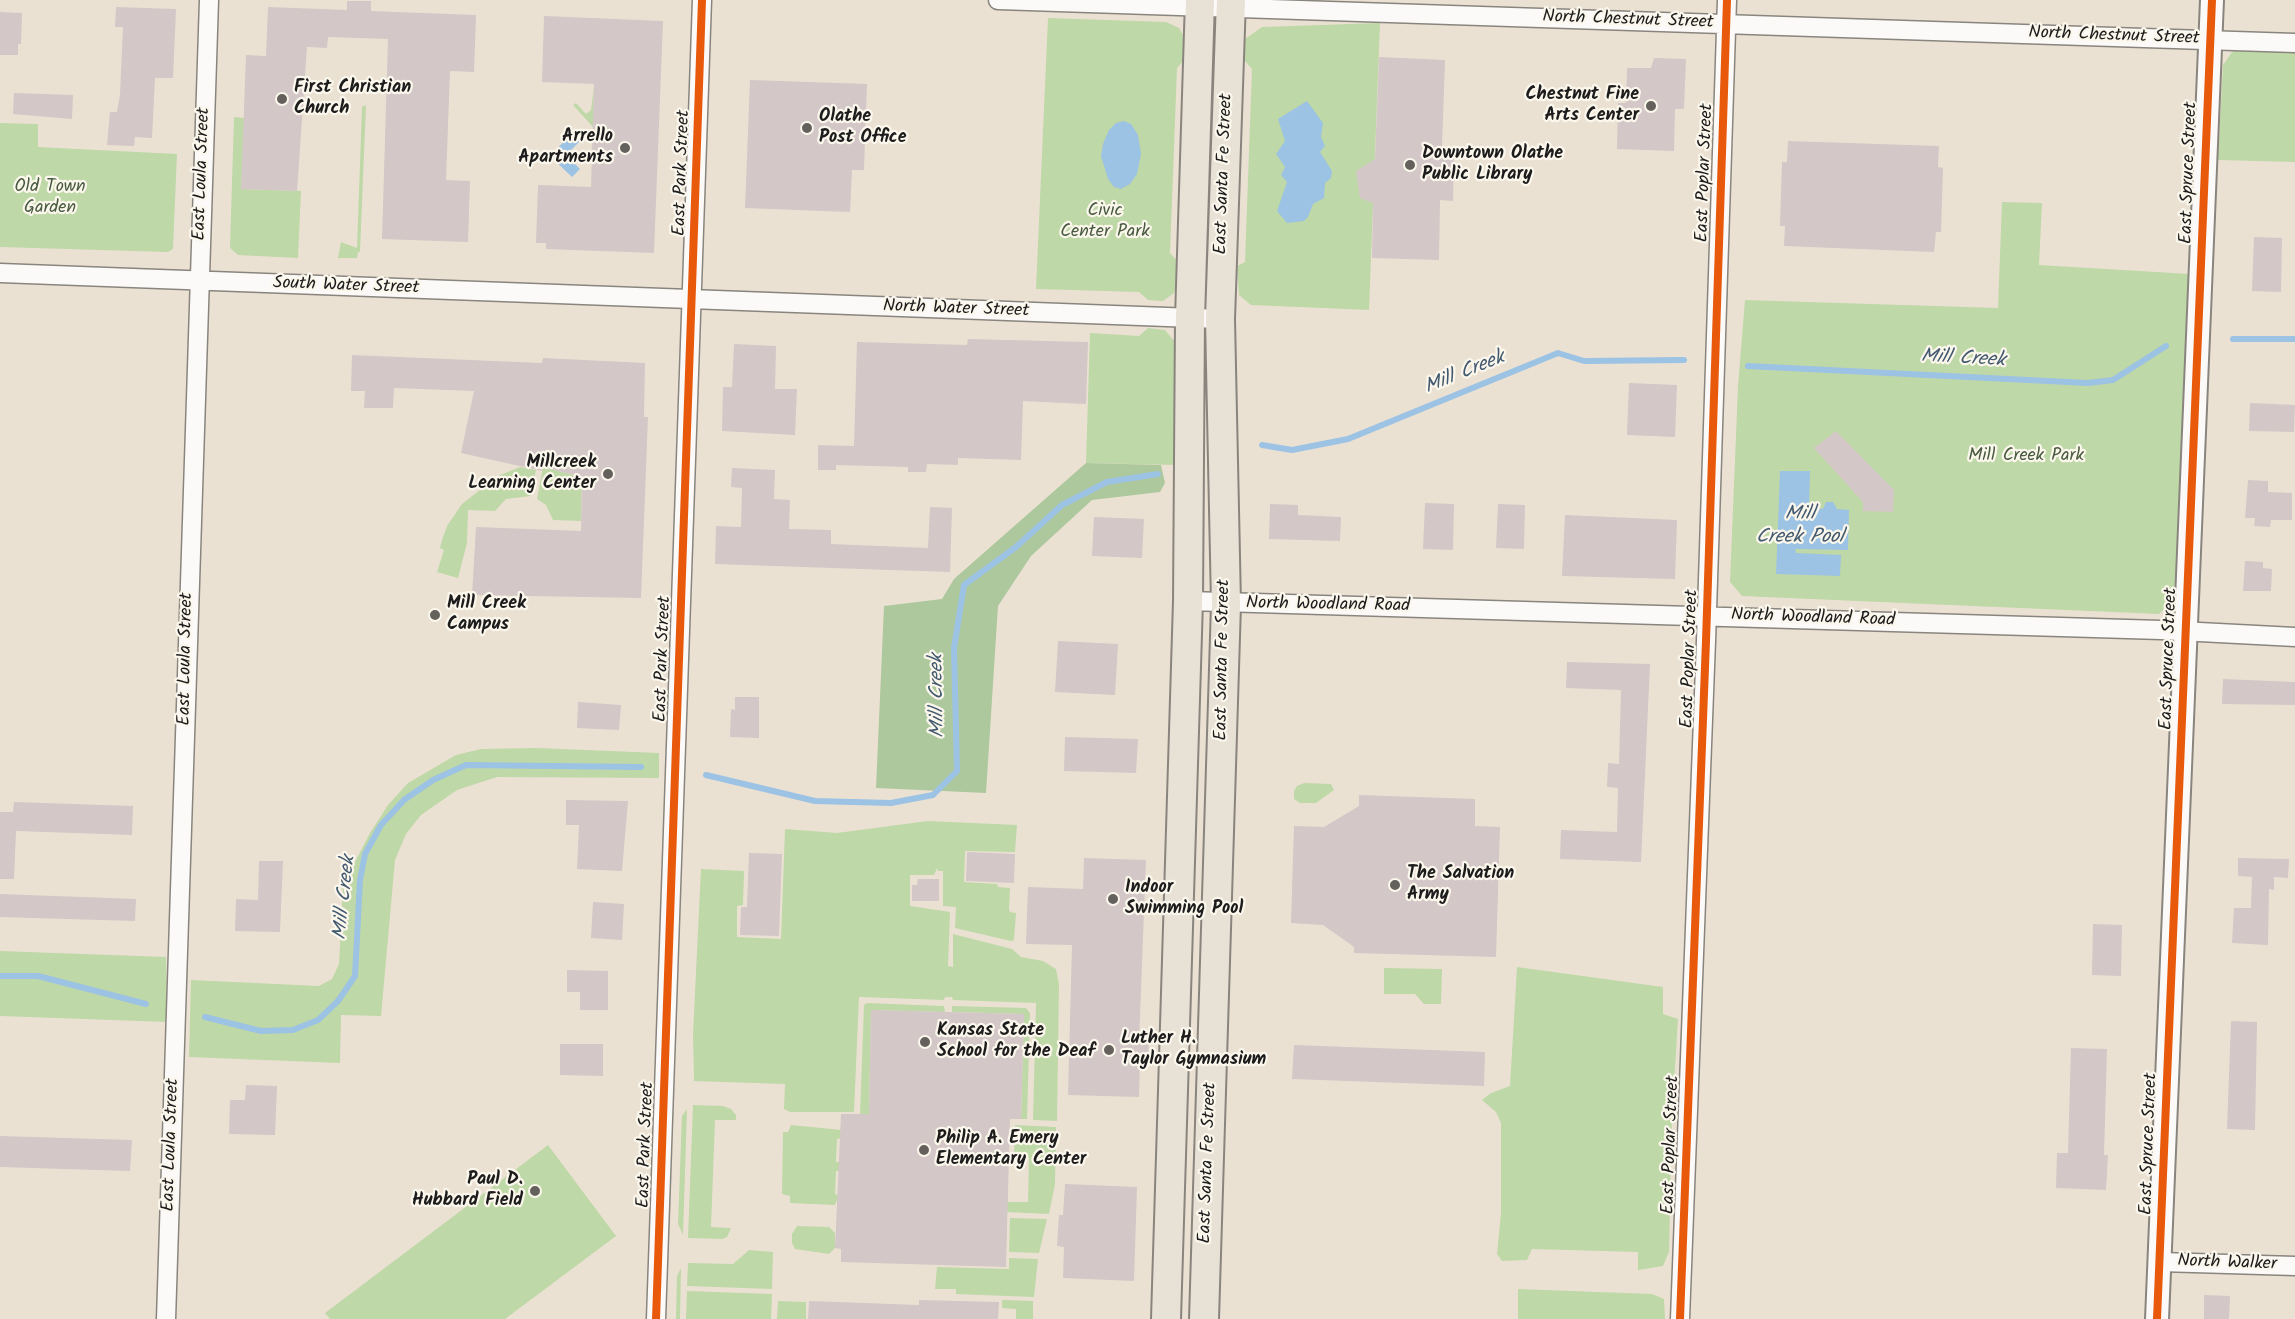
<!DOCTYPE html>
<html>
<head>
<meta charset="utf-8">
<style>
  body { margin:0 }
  canvas { display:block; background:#eae1d3 }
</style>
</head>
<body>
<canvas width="2295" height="1319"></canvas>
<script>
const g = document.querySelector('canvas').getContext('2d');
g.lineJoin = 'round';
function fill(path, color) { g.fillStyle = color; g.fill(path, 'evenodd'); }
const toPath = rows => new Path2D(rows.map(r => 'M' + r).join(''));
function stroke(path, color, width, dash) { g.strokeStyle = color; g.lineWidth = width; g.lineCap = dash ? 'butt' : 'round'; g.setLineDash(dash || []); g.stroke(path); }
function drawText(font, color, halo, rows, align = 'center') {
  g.font = font + ' Kalam,sans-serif'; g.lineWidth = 4.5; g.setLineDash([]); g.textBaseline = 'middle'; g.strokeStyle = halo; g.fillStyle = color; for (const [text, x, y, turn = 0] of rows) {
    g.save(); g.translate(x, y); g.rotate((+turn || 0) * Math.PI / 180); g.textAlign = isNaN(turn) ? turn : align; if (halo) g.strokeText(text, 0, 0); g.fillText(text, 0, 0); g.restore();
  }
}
fill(toPath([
  [1048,18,1166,22,1179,28,1184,37,1184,60,1177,68,1170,253,1178,262,1178,280,1174,293,1163,301,1148,300,1139,292,1036,289],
  [1380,23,1369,310,1251,305,1239,295,1237,266,1245,262,1252,69,1244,60,1245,39,1262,27],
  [2239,50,2295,52,2295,162,2218,160,2223,65,2232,52],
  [594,87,593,127,573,105,576,103,586,114,591,110],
  [366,105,360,252,358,252,357,258,338,258,341,242,357,248,362,107],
  [234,117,245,118,241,189,301,191,298,258,238,255,230,248],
  [0,123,38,124,38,147,177,154,173,249,168,252,0,247],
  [2002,202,2042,203,2039,265,2190,274,2175,599,2159,614,1742,596,1730,582,1738,386,1745,300,1998,308],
  [1148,328,1165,330,1175,342,1178,465,1086,463,1090,333,1139,336],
  [520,467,536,470,531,496,506,499,495,511,468,510,467,543,458,578,437,572,444,550,440,548,442,540,447,526,462,504,498,476],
  [543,467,582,477,581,521,553,520,546,505,537,499],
  [536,748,659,753,659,778,497,777,457,790,421,815,406,834,395,860,381,1016,341,1015,340,1063,189,1057,191,980,319,986,332,979,339,964,343,885,370,833,388,805,408,783,456,755,481,749],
  [1304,783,1331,784,1334,790,1316,803,1300,803,1294,799,1294,791,1297,786],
  [928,821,1017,825,1015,852,965,851,964,882,997,884,998,887,1010,888,1009,909,1010,912,1016,913,1014,940,1011,941,955,928,956,907,943,906,943,871,938,871,937,868,934,875,910,875,910,906,950,912,948,966,953,967,953,934,1012,949,1021,957,1043,961,1056,969,1059,984,1057,1121,1033,1120,1036,1003,953,1000,952,997,945,997,944,1000,859,997,854,1112,790,1112,784,1109,785,1084,694,1081,693,1034,701,869,744,871,743,905,737,906,737,937,781,939,785,829,837,833],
  [0,951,166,957,167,1022,0,1016],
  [1517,967,1663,987,1663,1014,1678,1019,1672,1117,1669,1252,1663,1266,1638,1270,1638,1252,1532,1249,1527,1260,1502,1261,1497,1254,1501,1213,1501,1123,1496,1112,1482,1100,1491,1093,1510,1086],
  [1384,968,1442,969,1441,1004,1424,1004,1415,994,1384,994],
  [867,1003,944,1006,945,1012,871,1010,869,1114,860,1114,864,1005],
  [952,1006,1026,1008,1030,1013,1027,1119,1021,1119,1024,1014,952,1012],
  [693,1105,723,1106,731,1109,736,1115,736,1120,715,1120,711,1227,731,1228,727,1237,722,1239,688,1238],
  [687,1109,683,1235,678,1224,682,1116],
  [791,1125,842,1130,842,1138,837,1139,836,1162,840,1162,840,1171,836,1171,835,1194,839,1195,835,1205,790,1203,790,1196,782,1194,783,1132,788,1132],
  [1015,1125,1056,1127,1055,1184,1049,1214,1005,1212,1006,1202,1028,1202,1029,1158,1014,1157],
  [548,1145,616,1236,505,1319,330,1319,325,1313],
  [1010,1218,1047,1219,1039,1253,1009,1252],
  [797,1226,829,1227,835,1233,835,1248,829,1254,795,1249,792,1243,792,1234],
  [749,1250,773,1252,772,1289,687,1286,688,1263,733,1264],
  [1009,1258,1038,1259,1034,1297,956,1294,956,1289,935,1289,937,1267,1009,1269],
  [681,1268,680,1319,676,1319,677,1276],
  [1518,1289,1652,1294,1664,1299,1665,1319,1518,1319],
  [687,1291,772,1294,771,1319,686,1319],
  [1002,1300,1033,1301,1033,1319,1016,1319,1016,1309,1002,1308],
  [778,1301,806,1302,806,1319,777,1319]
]), '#bfd8a7');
fill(toPath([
  [1086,463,1161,465,1165,483,1160,492,1092,500,1031,556,998,606,986,793,876,788,884,606,942,599,954,579]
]), '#aec89d');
fill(toPath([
  [1307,101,1323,123,1321,137,1325,146,1320,152,1332,171,1331,178,1325,183,1324,198,1313,204,1308,217,1304,221,1287,223,1277,211,1287,182,1281,175,1285,167,1276,154,1285,141,1278,119],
  [1124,121,1131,124,1138,135,1141,154,1137,174,1130,184,1121,189,1114,187,1108,179,1101,156,1103,144,1109,130,1116,123],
  [573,132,581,140,566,155,580,169,572,177,550,156],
  [1780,471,1810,471,1809,508,1823,509,1826,502,1833,502,1837,509,1849,510,1848,550,1795,549,1796,553,1841,555,1840,576,1776,574]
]), '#9cc2e4');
stroke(toPath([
  [2233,339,2295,339],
  [1748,366,2088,383,2113,380,2166,346],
  [1262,445,1292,450,1348,439,1558,353,1584,361,1684,360],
  [706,775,815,801,891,803,933,795,957,771,954,648,964,585,1016,547,1062,505,1107,482,1158,474],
  [0,976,38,976,146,1004],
  [205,1017,261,1031,293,1030,318,1020,338,1001,355,976,360,880,365,854,381,825,404,800,433,780,466,765,641,767]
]), '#9cc2e4', 6);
fill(toPath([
  [347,1,371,1,371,11,476,15,474,72,450,71,446,180,470,181,468,242,382,239,388,39,328,37,327,48,307,47,297,191,241,189,246,55,266,56,268,7,347,10],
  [116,7,176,9,173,78,155,78,152,138,135,137,134,146,107,145,110,112,117,112,120,95,123,27,115,27],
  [0,12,22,13,21,44,18,44,18,55,0,55],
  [544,16,663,21,654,253,546,249,546,243,536,243,538,185,591,187,594,84,542,82],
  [1379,57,1445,60,1442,147,1454,152,1453,201,1440,200,1439,260,1372,258,1373,203,1360,198,1356,171,1375,159],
  [1654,58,1686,59,1684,109,1675,109,1674,151,1617,149,1618,103,1626,103,1627,68,1651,68],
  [750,80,867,84,864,170,852,170,850,212,745,208],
  [14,93,73,95,72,119,13,114],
  [1788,141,1939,146,1938,167,1943,168,1941,232,1936,232,1934,252,1784,246,1785,226,1780,226,1782,162,1787,162],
  [2254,237,2282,238,2281,292,2252,291],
  [968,339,1088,342,1086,404,1023,401,1021,460,958,458,958,465,927,464,926,472,908,472,908,467,836,465,836,470,818,470,818,445,854,446,857,342,967,345],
  [734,344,776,346,775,389,797,389,795,435,722,431,723,387,732,387],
  [352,355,542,363,543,358,645,363,644,417,648,417,641,598,472,595,476,527,581,531,582,477,543,467,542,471,461,453,474,391,394,388,393,408,364,408,365,391,351,391],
  [1629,383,1677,385,1675,437,1627,435],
  [2250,403,2295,405,2294,432,2249,431],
  [1836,431,1894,490,1893,512,1863,511,1863,502,1814,448],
  [732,468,775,470,774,499,790,500,789,529,831,530,831,544,928,548,930,507,952,508,950,572,715,564,716,526,741,527,742,488,731,487],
  [2248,480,2268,481,2268,492,2292,493,2292,520,2271,520,2270,527,2254,526,2255,518,2245,518],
  [1425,503,1454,504,1453,550,1423,549],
  [1270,504,1298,505,1298,515,1341,517,1340,541,1269,539],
  [1498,504,1525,505,1524,549,1496,548],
  [1565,515,1677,520,1675,579,1562,576],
  [1094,517,1144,519,1142,558,1092,556],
  [2245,561,2263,562,2263,568,2272,569,2271,591,2243,591],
  [1058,641,1118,644,1115,695,1055,692],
  [1567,662,1650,664,1641,862,1560,859,1561,830,1617,832,1618,788,1607,787,1608,763,1619,764,1621,690,1566,688],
  [2223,679,2295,682,2295,705,2222,704],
  [735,697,759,697,759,738,730,737,731,709,735,710],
  [578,702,621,705,619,730,577,728],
  [1065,737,1138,739,1136,773,1064,771],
  [1359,795,1475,799,1475,826,1500,827,1496,957,1354,953,1354,947,1323,925,1291,923,1294,826,1324,827,1359,806],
  [566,800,628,801,622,871,577,869,579,825,566,825],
  [14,802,133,806,132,835,16,831,14,879,0,879,0,812,13,812],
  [967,852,1015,854,1014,883,966,881],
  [749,853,782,854,779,936,740,935,741,907,747,907],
  [1084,858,1146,860,1139,1041,1149,1041,1148,1060,1140,1059,1139,1097,1068,1095,1072,945,1026,944,1028,887,1083,889],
  [2238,858,2289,859,2288,878,2274,877,2274,890,2269,889,2268,945,2232,943,2234,908,2251,908,2252,877,2238,876],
  [259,861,283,861,280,932,235,931,236,899,258,900],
  [918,879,939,879,939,901,912,901,912,885,917,885],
  [0,894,136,899,135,921,0,917],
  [593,902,624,904,622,940,591,938],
  [2093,924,2122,925,2121,976,2092,975],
  [567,970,608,971,608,1010,580,1010,580,992,567,992],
  [871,1010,1024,1014,1021,1119,1010,1119,1006,1267,841,1262,841,1249,835,1248,841,1114,869,1114],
  [2231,1021,2257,1022,2255,1130,2227,1129],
  [560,1044,603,1044,603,1076,560,1075],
  [1294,1045,1485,1052,1484,1086,1292,1079],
  [2071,1048,2107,1049,2104,1155,2108,1155,2106,1190,2056,1188,2057,1153,2068,1153],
  [246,1085,277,1086,275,1135,229,1134,230,1100,245,1100],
  [0,1136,132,1140,130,1171,0,1167],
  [1065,1184,1137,1187,1134,1281,1063,1278,1064,1247,1057,1246,1059,1215,1063,1215],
  [2204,1295,2230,1296,2229,1319,2204,1319],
  [919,1300,999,1302,998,1319,808,1319,809,1301,919,1305]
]), '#d4c7c7');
const minor = toPath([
  [998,0,2295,43],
  [0,273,1220,319],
  [1188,601,2161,630,2295,637],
  [2160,1262,2295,1266],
  [166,1319,209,0],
  [656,1319,702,0],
  [1680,1319,1706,641,1727,0]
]);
const tertiary = toPath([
  [2157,1319,2212,0]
]);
const primary = toPath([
  [1166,1319,1188,601,1190,318,1200,0],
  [1204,1319,1226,604,1220,319,1231,0]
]);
stroke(minor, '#89857e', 21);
stroke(tertiary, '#89857e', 26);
stroke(primary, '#89857e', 32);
stroke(minor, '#fcfaf8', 18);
stroke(tertiary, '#fcfaf8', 22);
stroke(primary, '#e8e1d5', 28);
stroke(toPath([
  [656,1319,702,0],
  [1680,1319,1706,641,1727,0],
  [2157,1319,2212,0]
]), '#e8590c', 8);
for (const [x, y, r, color] of [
  [282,99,6,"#64615c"],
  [1651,106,6,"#64615c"],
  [807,128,6,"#64615c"],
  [625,148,6,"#64615c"],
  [1410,165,6,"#64615c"],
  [608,474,6,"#64615c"],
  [435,615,6,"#64615c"],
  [1395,885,6,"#64615c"],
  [1113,899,6,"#64615c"],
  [925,1042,6,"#64615c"],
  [1109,1050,6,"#64615c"],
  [924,1150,6,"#64615c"],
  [535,1191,6,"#64615c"]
]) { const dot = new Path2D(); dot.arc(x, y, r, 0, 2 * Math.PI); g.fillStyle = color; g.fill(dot); stroke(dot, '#fbf7ec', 2); }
drawText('18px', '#1c1c1c', '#fbf7ec', [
  ["North Chestnut Street",1628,21,2],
  ["North Chestnut Street",2114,37,2],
  ["East Park Street",683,173,-88],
  ["East Poplar Street",1706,173,-88],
  ["East Spruce Street",2190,173,-88],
  ["East Loula Street",203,174,-88],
  ["East Santa Fe Street",1225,174,-88],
  ["South Water Street",346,287,2],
  ["North Water Street",956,310,2],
  ["North Woodland Road",1328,606,1],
  ["North Woodland Road",1813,619,2],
  ["East Loula Street",187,659,-89],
  ["East Park Street",664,659,-88],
  ["East Poplar Street",1691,659,-88],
  ["East Spruce Street",2170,659,-88],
  ["East Santa Fe Street",1224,660,-89],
  ["East Spruce Street",2150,1144,-88],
  ["East Loula Street",172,1145,-88],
  ["East Park Street",647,1145,-88],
  ["East Poplar Street",1672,1145,-88],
  ["East Santa Fe Street",1209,1163,-88],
  ["North Walker",2227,1264,2]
]);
drawText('bold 18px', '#1c1c1c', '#fbf7ec', [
  ["First Christian",294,89],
  ["Church",294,110],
  ["Chestnut Fine",1639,96,"right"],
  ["Arts Center",1639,117,"right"],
  ["Olathe",819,118],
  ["Post Office",819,139],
  ["Arrello",613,138,"right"],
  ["Apartments",613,159,"right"],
  ["Downtown Olathe",1422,155],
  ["Public Library",1422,176],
  ["Millcreek",596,464,"right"],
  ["Learning Center",596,485,"right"],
  ["Mill Creek",447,605],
  ["Campus",447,626],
  ["The Salvation",1407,875],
  ["Army",1407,896],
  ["Indoor",1125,889],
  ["Swimming Pool",1125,910],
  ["Kansas State",937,1032],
  ["School for the Deaf",937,1053],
  ["Luther H.",1121,1040],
  ["Taylor Gymnasium",1121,1061],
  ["Philip A. Emery",936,1140],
  ["Elementary Center",936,1161],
  ["Paul D.",523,1181,"right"],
  ["Hubbard Field",523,1202,"right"]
], 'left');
drawText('18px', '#485b40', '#fbf7ec', [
  ["Old Town",50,188],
  ["Garden",50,209],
  ["Civic",1105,212],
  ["Center Park",1105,233],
  ["Mill Creek Park",2026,457]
]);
drawText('italic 20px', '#42596f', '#fbf7ec', [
  ["Mill Creek",1963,360,3],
  ["Mill Creek",1465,374,-22],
  ["Mill",1800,516],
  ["Creek Pool",1800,539],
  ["Mill Creek",939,696,-91],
  ["Mill Creek",346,898,-84]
]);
</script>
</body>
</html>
